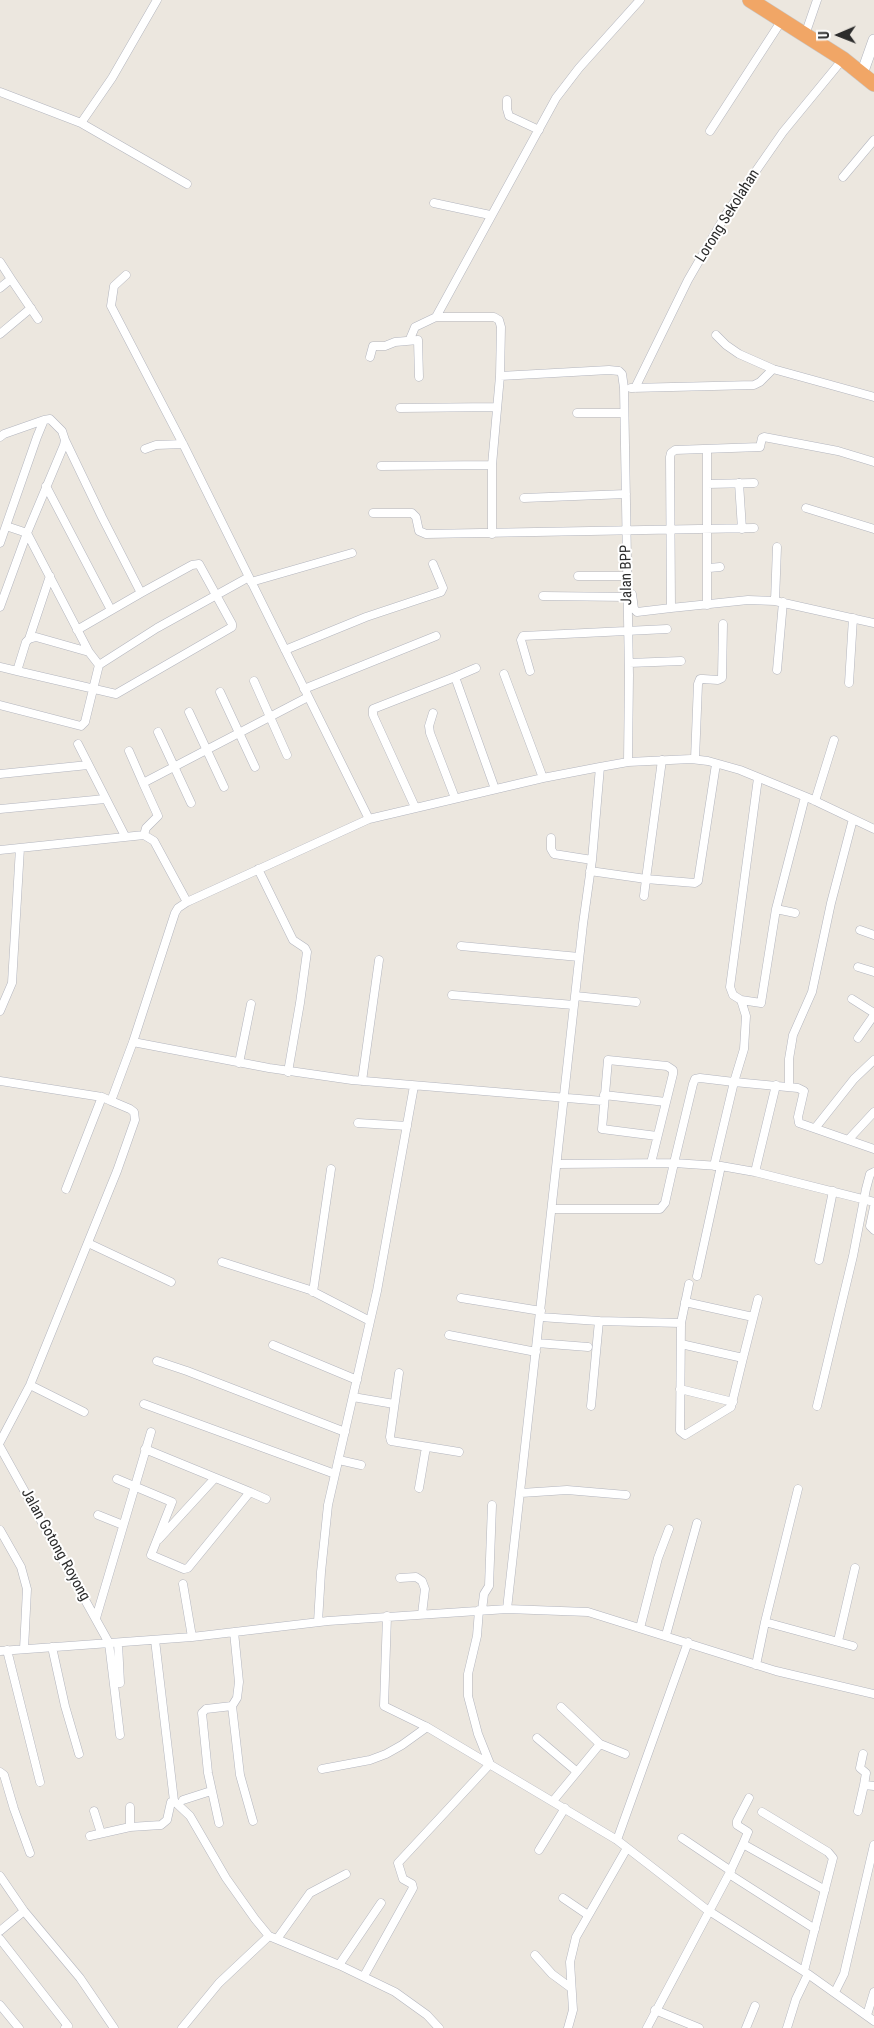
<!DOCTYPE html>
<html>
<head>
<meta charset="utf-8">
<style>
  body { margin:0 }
  #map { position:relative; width:874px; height:2028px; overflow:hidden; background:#ece7df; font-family:"Roboto Condensed",sans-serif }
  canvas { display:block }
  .north { position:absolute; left:814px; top:10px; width:50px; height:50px; -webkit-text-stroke:4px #fff; paint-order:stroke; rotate:269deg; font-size:14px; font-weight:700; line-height:20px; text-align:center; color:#2c2c2c }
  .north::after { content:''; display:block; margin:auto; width:18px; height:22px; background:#2c2c2c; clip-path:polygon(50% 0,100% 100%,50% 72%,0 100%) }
</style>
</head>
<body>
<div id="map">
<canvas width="874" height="2028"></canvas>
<div class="north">U</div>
</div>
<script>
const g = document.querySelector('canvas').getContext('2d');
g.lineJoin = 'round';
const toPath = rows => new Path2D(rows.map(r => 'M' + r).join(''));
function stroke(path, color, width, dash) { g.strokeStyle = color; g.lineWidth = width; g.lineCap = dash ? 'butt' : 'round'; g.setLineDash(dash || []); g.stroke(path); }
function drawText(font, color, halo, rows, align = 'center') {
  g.font = font + ' "Roboto Condensed",sans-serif'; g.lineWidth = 4; g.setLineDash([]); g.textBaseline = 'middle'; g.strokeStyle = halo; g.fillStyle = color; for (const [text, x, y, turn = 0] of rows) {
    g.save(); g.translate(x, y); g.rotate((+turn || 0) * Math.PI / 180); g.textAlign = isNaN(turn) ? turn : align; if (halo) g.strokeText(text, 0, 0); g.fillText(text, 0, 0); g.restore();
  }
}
const street = toPath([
  [805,35,817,0],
  [0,92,81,123,112,78,157,0],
  [507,100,507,109,509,116,539,130],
  [81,123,187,184],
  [710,131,782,20],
  [843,177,874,140],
  [434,203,490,215],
  [0,262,11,279,0,288],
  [126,275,114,286,111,306,184,446,369,819],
  [11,279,38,319],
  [436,317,556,98,579,68,640,0],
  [0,334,31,308],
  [716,335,726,345,739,354,773,369],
  [410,339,415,327,436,317,494,317,499,320,501,327,500,376,609,370,619,371,622,374,624,388,629,675,628,762],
  [370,357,373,346,385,346,395,342,418,340,419,377],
  [631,388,754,385,760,382,773,369,874,397],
  [635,388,688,280,728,211,783,132,843,59],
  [400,408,497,407],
  [577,413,624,413],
  [0,437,4,434,44,420],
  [145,449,156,445,183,444],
  [707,449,707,605],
  [874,462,838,451,764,437,762,438,760,447,675,450,671,453,670,457,671,608,748,600,775,601,874,623],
  [492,465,500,376],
  [381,466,492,465,492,534],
  [739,483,742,529],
  [707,484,754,483],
  [46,486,111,610],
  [524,498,626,494],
  [806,508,874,529],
  [373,513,412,513,416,517,419,531,426,534,754,528],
  [6,526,27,533,89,652],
  [0,543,37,437,44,420,50,419,62,431,65,440,64,445,27,533,0,607],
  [709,568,720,567],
  [578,576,627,576],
  [251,582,352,553],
  [632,594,634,609,637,612,671,608],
  [543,596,628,597],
  [775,601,777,547],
  [77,630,141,593],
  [29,639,50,576],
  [285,650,366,617,441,592,443,588,433,564],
  [629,663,681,661],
  [0,667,17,671,26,642,29,639,36,637,89,652,99,665,157,628,249,577],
  [777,670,783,602],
  [17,671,116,694,232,627,232,624,199,564,192,565,141,593,102,517,65,440],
  [530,671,521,640,523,636,667,629],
  [504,674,543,778],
  [455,677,476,668],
  [254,681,287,755],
  [849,683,853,618],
  [304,689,436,636],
  [220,692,255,767],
  [0,705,81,726,85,722,99,665],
  [189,712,224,787],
  [433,713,429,726,430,733,455,798],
  [158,732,191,803],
  [78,744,125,836],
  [129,751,143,783],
  [695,759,698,684,700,679,703,679,718,680,722,678,723,624],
  [0,774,88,765],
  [758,778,730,987,733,995,741,1000,746,1016,744,1049,734,1082,798,1088,804,1091,798,1117,799,1123,874,1149],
  [815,801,834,740],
  [415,807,373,715,373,709,455,677,495,789],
  [0,809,105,799],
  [874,829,811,799,740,770,708,761,691,759,628,762,600,767,592,860,583,924,507,1609,588,1612,776,1671,874,1694],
  [144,835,146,828,158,816,143,783,308,697],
  [551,838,551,849,554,854,592,860],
  [0,850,144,835,154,841,187,902,369,819,543,778,600,767],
  [258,869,293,940,305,948,307,952,300,1003,288,1072],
  [590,871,646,879,662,760],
  [644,896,646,879,695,883,698,881,716,764],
  [776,909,795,913],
  [860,930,874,935],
  [461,946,579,957],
  [858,967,874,972],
  [452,995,574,1005],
  [575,996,636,1002],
  [852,999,874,1013],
  [741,1000,761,1003,776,909,805,797],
  [0,1011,12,983,20,848],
  [858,1038,874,1015],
  [133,1042,269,1068,352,1080,603,1101],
  [239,1063,251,1004],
  [0,1081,102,1097,111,1101,133,1042,175,913,178,908,187,902],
  [362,1081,379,960],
  [789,1086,789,1059,793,1035,812,992,831,903,853,819],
  [604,1095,666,1102],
  [358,1123,407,1126],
  [816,1127,854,1079,874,1060],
  [849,1139,874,1112],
  [651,1163,673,1074,673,1070,667,1066,608,1060,602,1129,657,1136],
  [557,1164,674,1163,693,1084,695,1079,700,1078,734,1082,714,1166],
  [755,1172,776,1085],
  [66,1189,102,1097],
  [874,1207,870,1226,874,1230],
  [552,1209,660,1209,665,1203,674,1163,719,1166],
  [88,1243,171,1282],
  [819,1260,833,1191],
  [222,1262,310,1290,370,1321],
  [697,1276,721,1166,755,1172,874,1202],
  [313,1292,331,1169],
  [461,1298,541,1311],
  [685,1302,753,1317],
  [540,1317,599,1321,681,1323],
  [449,1335,536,1352],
  [537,1343,588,1347],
  [681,1344,743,1358,731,1407,685,1435,680,1431,681,1323,689,1284],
  [273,1345,357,1380],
  [743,1358,758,1299],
  [157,1361,187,1371,345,1432],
  [399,1373,390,1437,391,1441,459,1452],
  [30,1385,84,1412],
  [680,1389,733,1402],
  [353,1397,394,1404],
  [144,1404,335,1474],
  [591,1406,599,1321],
  [817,1406,853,1256,866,1189,870,1174,874,1172],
  [0,1442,30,1385,117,1171,135,1120,134,1112,130,1109,111,1101],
  [0,1447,109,1643,120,1735],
  [145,1449,250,1492],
  [339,1460,361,1465],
  [117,1479,172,1502,151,1555,184,1569,188,1568,250,1492,266,1499],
  [419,1488,426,1447],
  [798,1489,765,1622,853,1646],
  [521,1493,567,1490,626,1495],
  [98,1515,123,1525],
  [0,1530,21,1567,27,1589,24,1649],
  [159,1539,215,1478],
  [400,1578,416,1577,422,1581,425,1589,422,1614],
  [183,1584,192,1637],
  [479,1610,477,1636,468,1674,468,1696,478,1734,490,1764],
  [482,1610,484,1594,489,1586,492,1505],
  [387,1616,384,1706,427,1727,617,1840,706,1909,808,1974,874,2021],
  [96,1618,151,1432],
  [318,1622,321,1572,328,1505,377,1291,414,1086],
  [640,1628,658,1558,669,1529],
  [234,1632,239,1682,237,1698,232,1706,240,1775,253,1821],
  [666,1635,697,1523],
  [155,1640,174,1801,190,1816,226,1878,255,1919,269,1936,339,1965,395,1992,427,2015,439,2028],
  [838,1641,855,1568],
  [118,1643,120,1683],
  [52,1647,65,1706,79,1754],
  [7,1650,40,1782],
  [0,1651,192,1637,328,1621,507,1609],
  [756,1665,765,1622],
  [561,1707,600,1744],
  [537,1738,576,1771],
  [863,1754,860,1768,866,1773,864,1785],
  [322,1769,370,1760,386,1754,402,1745,427,1727],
  [0,1772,4,1775,14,1809,30,1853],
  [183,1800,211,1791],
  [553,1801,600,1744,625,1754],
  [94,1811,101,1833],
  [858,1811,864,1785,874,1786],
  [762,1812,828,1852,833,1858,804,1971],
  [219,1823,208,1773,202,1713,206,1709,232,1706],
  [130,1827,130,1807],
  [90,1836,130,1827,161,1825,167,1820,171,1802,174,1801],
  [682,1838,731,1871],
  [617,1840,688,1642],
  [743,1844,825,1890],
  [539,1850,565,1808],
  [729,1874,815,1929],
  [0,1876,24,1911,80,1978,114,2028],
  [563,1898,588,1915],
  [0,1931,24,1911],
  [0,1939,68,2026,65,2028],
  [277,1939,310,1893,346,1874],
  [535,1955,552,1974,571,1988],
  [339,1965,381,1903],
  [364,1976,413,1888,412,1884,403,1879,398,1863,490,1764],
  [835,1992,844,1974,874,1845],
  [0,2005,19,2028],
  [655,2010,699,2028],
  [867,2015,874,1992],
  [182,2028,219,1983,269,1936],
  [568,2028,573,2010,570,1962,576,1937,627,1848],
  [647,2028,729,1874,743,1844,748,1832,737,1825,737,1821,749,1798],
  [746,2028,755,2006],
  [787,2028,796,1999,808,1974]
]);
const secondary = toPath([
  [862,74,874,40]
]);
const highway = toPath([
  [750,0,843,59,874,84]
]);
stroke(street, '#b3b5be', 9);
stroke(secondary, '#b3b5be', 12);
stroke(highway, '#c8c8c8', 16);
stroke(street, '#fff', 8);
stroke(secondary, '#fff', 11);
stroke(highway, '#f1a666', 15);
drawText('15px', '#2c2c2c', '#fff', [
  ["Lorong Sekolahan",728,216,-58],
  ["Jalan BPP",627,575,-91],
  ["Jalan Gotong Royong",55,1545,61]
]);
</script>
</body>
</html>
